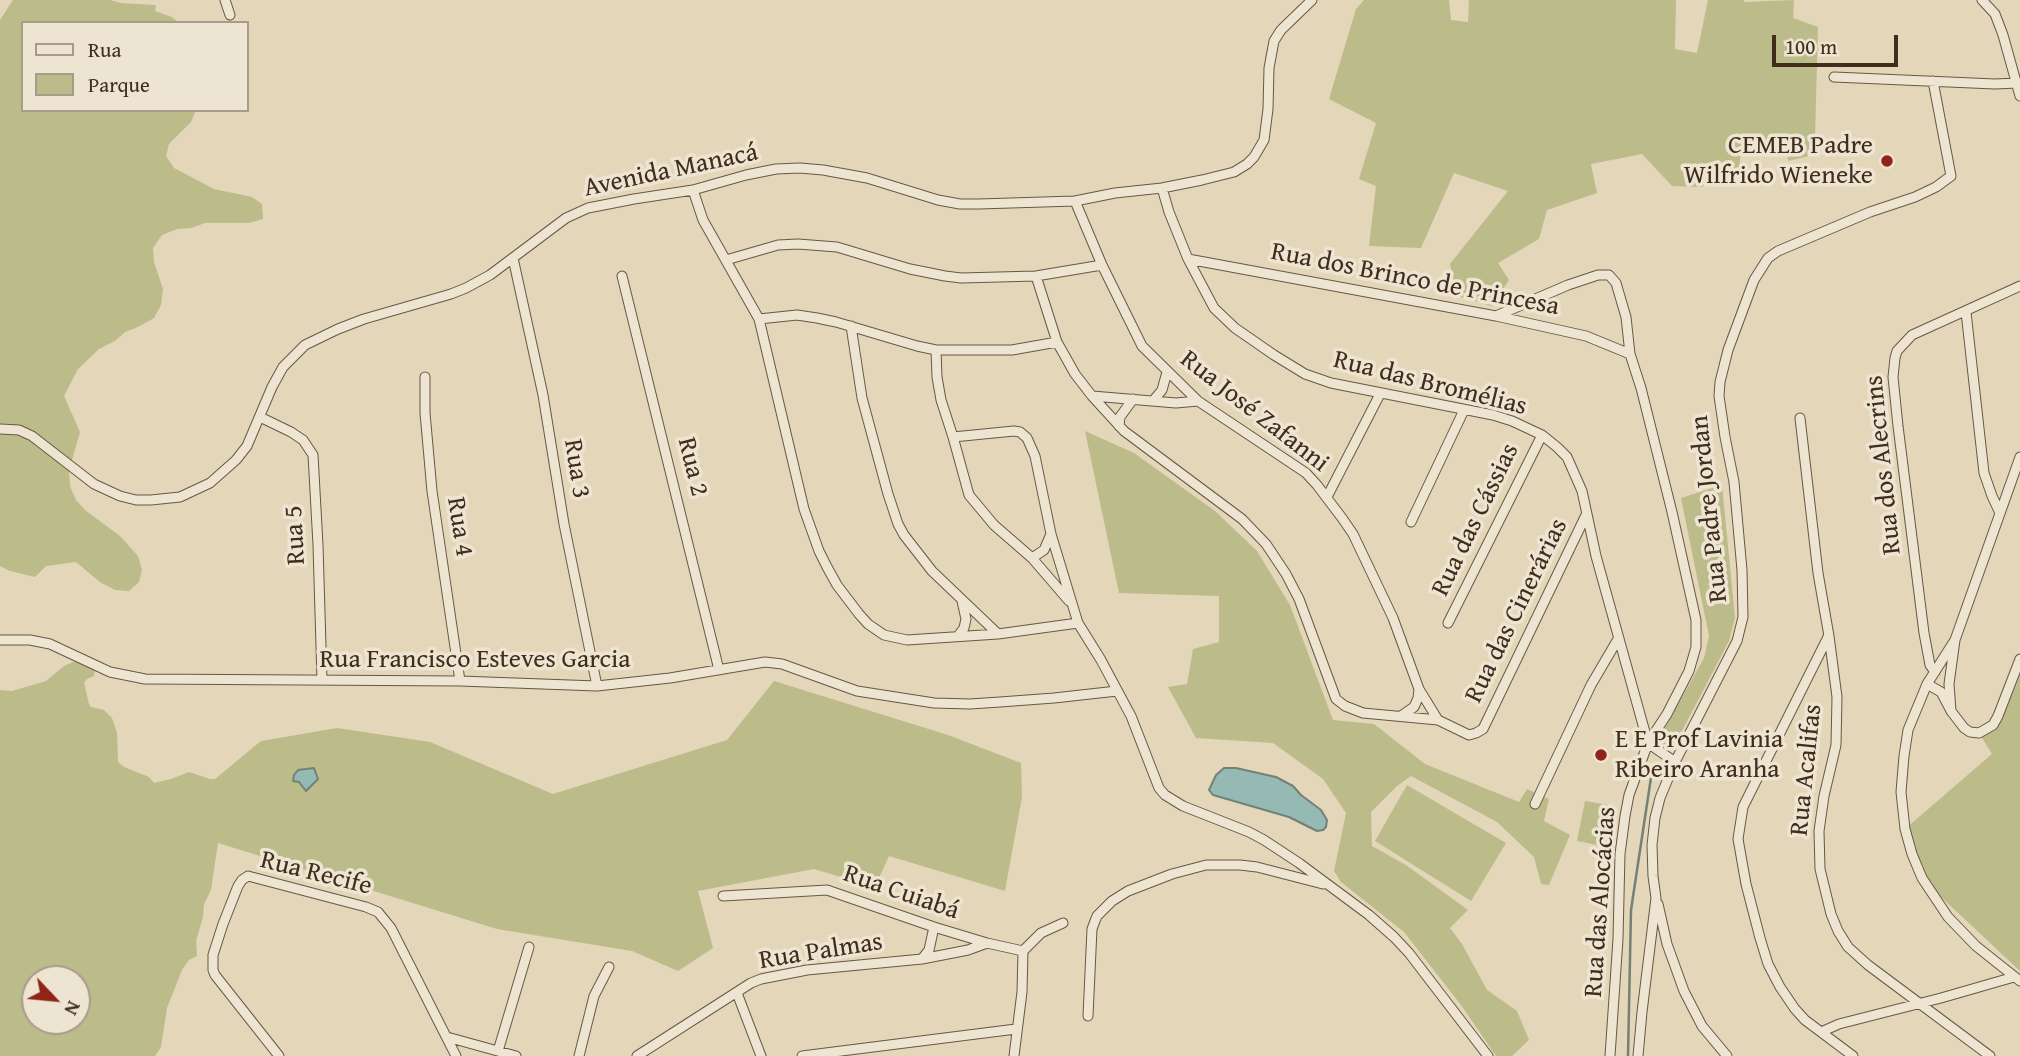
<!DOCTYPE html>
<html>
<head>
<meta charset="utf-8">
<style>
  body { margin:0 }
  #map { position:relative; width:2020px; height:1056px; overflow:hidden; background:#e3d6b9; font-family:"Gentium Book Plus",serif }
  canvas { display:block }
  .legend { position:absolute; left:21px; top:21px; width:228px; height:91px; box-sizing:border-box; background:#ede4d2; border:2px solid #a89b8a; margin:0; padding:9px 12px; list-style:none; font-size:21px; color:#402d1d }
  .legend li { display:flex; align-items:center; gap:14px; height:35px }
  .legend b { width:35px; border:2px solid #a89b8a }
  .north { position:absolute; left:21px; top:965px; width:70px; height:70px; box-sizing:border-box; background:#ede4d2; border:2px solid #a89b8a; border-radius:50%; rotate:116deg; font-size:19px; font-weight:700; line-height:28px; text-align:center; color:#402d1d }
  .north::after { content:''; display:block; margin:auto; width:24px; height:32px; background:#8f2418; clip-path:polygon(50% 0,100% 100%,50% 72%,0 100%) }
  .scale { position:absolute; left:1772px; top:35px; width:126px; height:32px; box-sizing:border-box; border:4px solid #402d1d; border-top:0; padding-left:9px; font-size:21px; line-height:24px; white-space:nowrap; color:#402d1d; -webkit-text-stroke:5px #ede4d2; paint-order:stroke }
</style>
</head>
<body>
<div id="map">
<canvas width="2020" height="1056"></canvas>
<ul class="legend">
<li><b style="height:9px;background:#ede4d2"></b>Rua</li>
<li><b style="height:19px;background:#bcbb8a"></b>Parque</li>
</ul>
<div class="north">N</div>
<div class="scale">100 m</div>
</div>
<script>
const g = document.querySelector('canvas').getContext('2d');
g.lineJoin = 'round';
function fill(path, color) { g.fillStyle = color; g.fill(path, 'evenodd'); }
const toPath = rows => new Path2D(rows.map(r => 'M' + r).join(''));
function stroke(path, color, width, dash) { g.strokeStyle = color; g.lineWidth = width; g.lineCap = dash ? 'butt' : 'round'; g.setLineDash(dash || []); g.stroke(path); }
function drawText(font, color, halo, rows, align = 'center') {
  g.font = font + ' "Gentium Book Plus",serif'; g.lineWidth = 7; g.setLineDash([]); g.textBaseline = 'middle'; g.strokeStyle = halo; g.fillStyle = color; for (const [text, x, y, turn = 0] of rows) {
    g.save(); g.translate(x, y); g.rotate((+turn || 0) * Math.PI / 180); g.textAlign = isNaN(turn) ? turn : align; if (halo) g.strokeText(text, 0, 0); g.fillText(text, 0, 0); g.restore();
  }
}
fill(toPath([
  [13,0,110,0,121,3,155,5,156,6,155,11,172,17,179,23,23,23,23,110,196,110,191,122,169,144,166,156,174,168,214,189,252,197,262,204,263,219,249,223,205,223,191,228,177,229,162,235,153,248,154,262,163,289,161,305,154,318,138,327,125,332,115,341,99,349,78,369,64,396,80,432,69,471,70,486,76,500,85,510,120,536,138,556,142,570,139,582,129,591,115,590,100,582,76,562,46,566,35,577,10,571,0,566,0,20],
  [1364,0,1449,0,1451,20,1468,22,1469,0,1676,0,1675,49,1697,53,1708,0,1743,0,1745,2,1794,0,1793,18,1818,27,1815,137,1809,156,1788,161,1786,143,1742,141,1739,169,1701,187,1672,186,1642,154,1591,164,1597,193,1547,210,1539,239,1498,263,1509,280,1492,306,1457,296,1450,264,1508,191,1454,173,1421,248,1369,246,1376,186,1359,179,1376,123,1329,99,1356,9],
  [1085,431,1134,453,1215,511,1257,551,1290,605,1333,720,1374,724,1425,764,1519,802,1527,789,1549,799,1544,821,1570,835,1549,885,1541,884,1534,857,1497,822,1411,776,1397,786,1371,812,1372,846,1406,865,1468,910,1450,928,1462,944,1487,990,1517,1011,1529,1040,1512,1056,1496,1056,1461,1005,1404,932,1341,882,1334,871,1346,813,1323,779,1273,743,1196,738,1168,687,1187,684,1193,649,1219,642,1219,596,1119,593],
  [1722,485,1735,618,1729,641,1672,750,1658,740,1704,658,1709,636,1681,498],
  [80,659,95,669,94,676,87,679,84,682,89,704,91,707,104,710,112,718,117,733,118,762,124,767,149,777,154,783,171,779,189,772,210,779,215,779,261,741,337,728,430,742,553,794,727,740,774,681,948,735,1021,763,1022,797,1005,891,889,856,875,887,814,869,698,891,713,948,678,971,632,951,497,929,218,843,211,890,204,904,203,917,196,941,197,956,189,960,182,970,167,1008,161,1047,155,1056,0,1056,0,690,12,691,46,681,64,666],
  [35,979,77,979,77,1021,35,1021],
  [2020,659,2020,971,1924,881,1905,829,1992,754,1979,733,1998,716],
  [1407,785,1506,843,1471,901,1375,841],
  [1585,801,1614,806,1607,847,1577,841]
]), '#bcbb8a');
const water = toPath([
  [314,768,318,779,306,791,299,782,293,781,294,775,298,770,314,768],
  [1224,768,1236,768,1276,777,1293,786,1301,795,1321,810,1327,820,1326,827,1323,830,1317,831,1289,817,1213,795,1209,790,1216,775,1224,768]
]);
fill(water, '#95b9b3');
stroke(water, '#738177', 2);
stroke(toPath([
  [1628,1056,1631,910,1652,771]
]), '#738177', 2.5);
const minor = toPath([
  [225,0,230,15],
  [1982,0,1995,14,2003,35,2020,96],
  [1834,77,1995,84,2017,83],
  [1162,188,1169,212,1188,259,1214,308,1235,328,1274,355,1305,374,1331,383,1493,415,1512,421,1542,435,1557,447,1567,457,1582,491,1596,556,1648,743,1675,762],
  [693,190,703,220,759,319,804,509,819,551,827,567,837,585,859,614,868,624,884,635,907,640,998,634,1078,623],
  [1075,201,1102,265,1142,346,1198,401,1306,473,1317,485,1342,518,1353,534,1393,618,1419,689,1438,720,1469,735,1476,733,1483,729,1586,515],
  [513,258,543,395,564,524,597,686],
  [1188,259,1496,316,1586,336,1630,354],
  [726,260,778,245,798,244,837,247,910,269,945,276,961,278,1036,276,1102,265],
  [622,276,719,670],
  [1036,276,1057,342,1075,374,1092,396,1124,431,1242,519,1266,544,1286,574,1299,599,1336,699,1345,706,1363,713,1438,720],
  [1966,312,1984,473,1992,496,1999,511],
  [1496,316,1568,285,1598,275,1609,275,1616,283,1626,317,1630,354,1641,388,1672,512,1696,620,1696,647,1689,671,1667,714,1648,743,1629,795,1625,816,1620,854,1618,939,1610,1056],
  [759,319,797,315,817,318,836,322,917,346,936,350,1012,350,1057,342],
  [851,326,862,398,888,494,898,524,904,535,932,571,998,634],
  [936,350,937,377,941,400,953,437,969,495,994,525,1032,558,1069,601],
  [425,377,425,413,432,491,460,681],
  [1092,396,1176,403,1198,401],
  [1153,401,1162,390,1167,372],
  [260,417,291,432,303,440,313,455,318,545,322,680],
  [1800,418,1818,573,1829,636,1837,697,1836,745,1824,796,1819,831,1820,869,1831,914,1838,931,1848,947,1868,965,1990,1056],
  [1119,426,1120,417,1133,399],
  [0,429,19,430,32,436,94,484,120,496,136,500,151,500,180,497,210,483,236,460,247,446,272,387,283,367,305,345,338,329,364,319,451,294,466,288,490,275,566,218,588,208,634,199,693,190,746,175,776,169,800,168,823,170,867,178,938,200,960,204,979,204,1075,201,1115,193,1162,188,1202,180,1234,172,1247,164,1254,157,1264,140,1268,109,1269,68,1274,41,1281,30,1312,0],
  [953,437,1014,431,1020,432,1027,438,1035,456,1051,534,1078,623,1101,660,1131,716,1159,788,1165,795,1183,806,1249,832,1264,840,1299,863,1369,915,1394,937,1409,953,1488,1056],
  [1327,497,1380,394],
  [1411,522,1464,410],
  [1032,558,1044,550,1051,534],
  [1448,623,1542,435],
  [958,636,964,628,966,619,962,601],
  [1828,637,1743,807,1738,839,1746,884,1760,938,1768,964,1780,987,1795,1009,1805,1020,1853,1056],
  [0,640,30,640,50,644,110,672,145,679,460,681,597,686,670,678,765,662,782,664,857,691,934,703,970,704,1000,702,1054,698,1117,691],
  [1955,640,1927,684,1908,730,1904,756,1901,792,1905,829,1912,854,1922,878,1948,917,1976,946,2020,981],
  [1935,672,1930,665,1924,633,1898,426,1893,377,1895,358,1897,351,1912,335,2020,286],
  [1927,684,1941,692,1951,711,1964,728,1970,732,1979,733,1993,725,1998,716,2020,659],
  [1951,711,1949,684,1955,640,2020,457],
  [1401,716,1414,707,1418,698,1419,689],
  [1535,804,1591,685,1618,639],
  [723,896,827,890,934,927,987,943,1023,951],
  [1658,904,1667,944,1684,991,1702,1026,1727,1056],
  [922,959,929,950,934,927],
  [737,993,761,1056],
  [1088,1016,1092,929,1095,921,1097,916,1112,901,1128,891,1172,874,1206,865,1240,865,1257,867,1323,884],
  [1821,1032,1839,1024,1941,998,2014,977],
  [447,1037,516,1056],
  [498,1051,529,947],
  [279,1056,215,975,213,970,213,955,223,924,238,886,242,880,248,876,366,907,378,912,391,928,456,1056],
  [579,1056,594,996,609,967],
  [637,1056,751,983,761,979,807,970,922,959,968,950,987,943],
  [802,1056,1016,1029],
  [1014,1056,1022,992,1023,951,1041,933,1063,923],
  [1638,1056,1642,1012,1656,898,1653,876,1652,845,1655,818,1660,798,1675,762,1737,641,1743,617,1742,570,1734,482,1725,437,1719,396,1720,382,1728,350,1754,280,1768,258,1778,251,1870,212,1915,197,1936,187,1951,176,1933,81]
]);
stroke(minor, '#695744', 11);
stroke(minor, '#ede4d2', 9);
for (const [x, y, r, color] of [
  [1887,161,7,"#8f2418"],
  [1601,755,7,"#8f2418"]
]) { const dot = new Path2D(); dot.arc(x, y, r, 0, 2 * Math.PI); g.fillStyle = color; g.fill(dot); stroke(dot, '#ede4d2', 2.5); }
drawText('26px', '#402d1d', '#ede4d2', [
  ["CEMEB Padre",1873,146],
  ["Wilfrido Wieneke",1873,176],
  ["E E Prof Lavinia",1615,740,"left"],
  ["Ribeiro Aranha",1615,770,"left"]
], 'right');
drawText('26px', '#402d1d', '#ede4d2', [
  ["Avenida Manacá",671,171,-12],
  ["Rua dos Brinco de Princesa",1415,280,11],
  ["Rua das Bromélias",1430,384,14],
  ["Rua José Zafanni",1254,412,38],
  ["Rua dos Alecrins",1884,465,-96],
  ["Rua 2",692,467,76],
  ["Rua 3",576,469,81],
  ["Rua Padre Jordan",1710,509,-96],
  ["Rua das Cássias",1476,520,-64],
  ["Rua 4",459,527,81],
  ["Rua 5",296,535,-93],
  ["Rua das Cinerárias",1517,611,-64],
  ["Rua Francisco Esteves Garcia",475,660],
  ["Rua Acalifas",1807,770,-84],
  ["Rua Recife",316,874,14],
  ["Rua Cuiabá",901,893,19],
  ["Rua das Alocácias",1601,902,-86],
  ["Rua Palmas",821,952,-9]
]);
</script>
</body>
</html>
